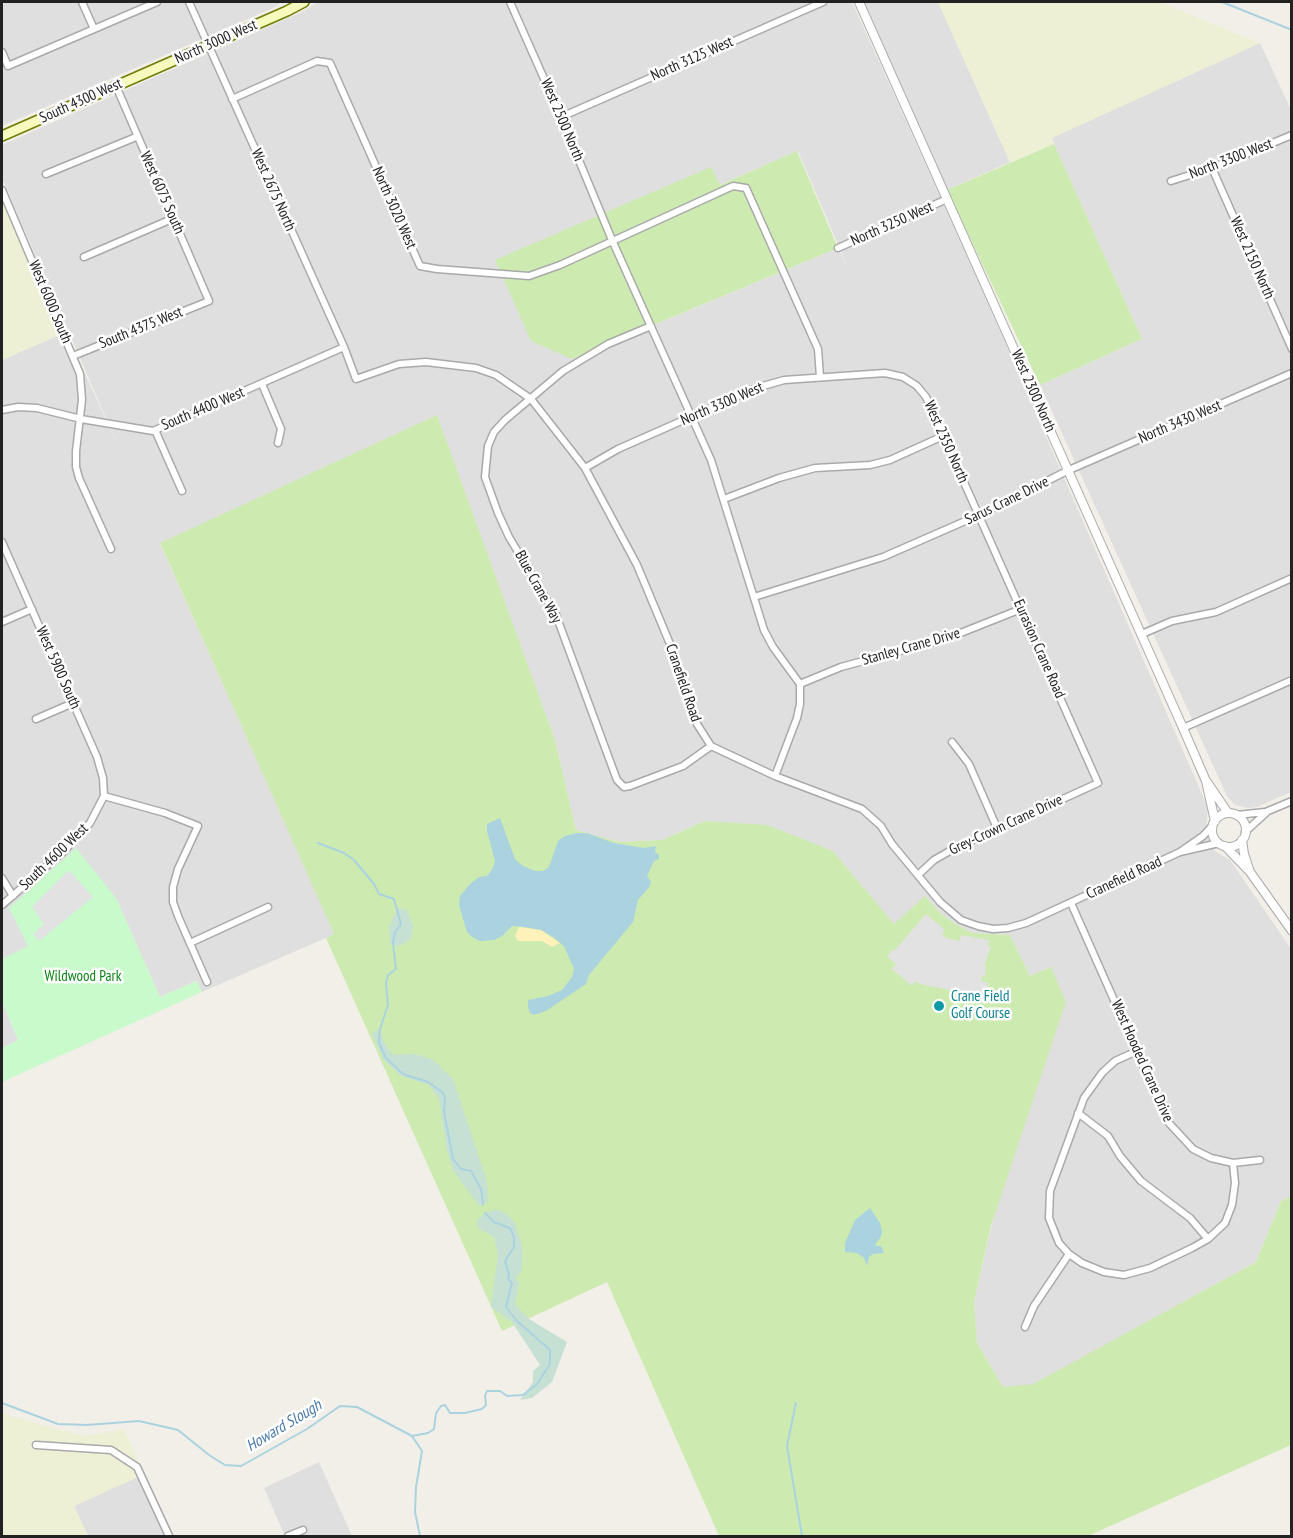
<!DOCTYPE html>
<html>
<head>
<meta charset="utf-8">
<style>
  body { margin:0 }
  #map { position:relative; width:1293px; height:1538px; overflow:hidden; background:#f2efe9; font-family:"PT Sans Narrow",sans-serif }
  canvas { display:block }
  .frame { position:absolute; inset:0; border:3px solid #222; pointer-events:none }
</style>
</head>
<body>
<div id="map">
<canvas width="1293" height="1538"></canvas>
<div class="frame"></div>
</div>
<script>
const g = document.querySelector('canvas').getContext('2d');
g.lineJoin = 'round';
function fill(path, color) { g.fillStyle = color; g.fill(path, 'evenodd'); }
const toPath = rows => new Path2D(rows.map(r => 'M' + r).join(''));
function stroke(path, color, width, dash) { g.strokeStyle = color; g.lineWidth = width; g.lineCap = dash ? 'butt' : 'round'; g.setLineDash(dash || []); g.stroke(path); }
function drawText(font, color, halo, rows, align = 'center') {
  g.font = font + ' "PT Sans Narrow",sans-serif'; g.lineWidth = 5; g.setLineDash([]); g.textBaseline = 'middle'; g.strokeStyle = halo; g.fillStyle = color; for (const [text, x, y, turn = 0] of rows) {
    g.save(); g.translate(x, y); g.rotate((+turn || 0) * Math.PI / 180); g.textAlign = isNaN(turn) ? turn : align; if (halo) g.strokeText(text, 0, 0); g.fillText(text, 0, 0); g.restore();
  }
}
fill(toPath([
  [2,2,283,2,273,8,2,126],
  [318,2,852,2,977,278,1208,808,1206,829,1215,851,1230,860,1291,949,1291,1196,1281,1201,1256,1262,1033,1385,1003,1387,977,1343,974,1302,1051,967,1030,976,1010,935,972,933,952,922,939,912,926,897,894,925,833,851,705,821,662,840,619,842,576,830,555,740,512,624,160,544,335,934,202,992,196,981,160,997,116,898,28,947,2,959,2,360,66,332,119,448,2,178,2,145,304,11],
  [798,151,848,268,838,248,573,359,711,167,719,185],
  [864,2,938,2,1010,162,947,190],
  [1260,43,1292,112,1291,792,1257,807,1248,808,1235,805,1227,796,1040,385,1142,339,1051,138],
  [2,1001,18,1040,2,1048],
  [319,1462,352,1536,285,1536,264,1488],
  [144,1474,174,1536,88,1536,74,1506]
]), '#e0dfdf');
fill(toPath([
  [938,2,1159,2,1260,43,1052,138,1054,144,1010,162],
  [2,199,61,334,2,360],
  [2,1412,13,1417,85,1436,124,1429,144,1474,74,1506,88,1536,2,1536]
]), '#eef0d5');
fill(toPath([
  [1054,144,1142,339,1040,385,947,190],
  [797,151,838,248,572,359,531,341,495,260,711,167,720,185],
  [437,415,555,740,576,830,619,842,662,840,705,821,767,825,833,851,894,924,925,896,939,912,952,922,972,933,1010,935,1030,976,1051,967,1066,1002,991,1226,974,1302,977,1343,1003,1387,1033,1384,1256,1262,1281,1201,1291,1196,1291,1445,1088,1536,719,1536,607,1282,502,1331,326,938,334,934,160,543]
]), '#cdebb0');
fill(toPath([
  [397,908,407,910,413,927,410,940,399,946,390,944,389,928],
  [379,1029,385,1044,393,1055,415,1054,433,1060,453,1079,487,1182,488,1202,479,1206,453,1170,447,1151,439,1099,429,1085,401,1076,383,1059,372,1034],
  [497,1209,509,1216,515,1223,522,1246,522,1270,516,1278,519,1283,515,1304,529,1319,567,1342,552,1382,532,1398,520,1400,533,1382,533,1371,540,1365,512,1322,491,1307,498,1255,494,1237,478,1228,477,1220,485,1213]
]), '#c6e0d4');
fill(toPath([
  [519,927,541,930,560,943,552,947,542,941,518,941,515,936]
]), '#fff1ba');
fill(toPath([
  [76,848,116,898,160,997,197,981,202,992,2,1082,2,1048,18,1040,2,1001,2,959,28,946,9,908]
]), '#c8facc');
fill(toPath([
  [69,870,93,897,39,941,33,934,44,924,32,907],
  [926,914,945,930,942,934,946,938,960,941,961,935,989,940,988,946,991,947,984,966,986,967,985,976,982,976,981,981,988,983,987,989,989,990,988,998,983,998,982,1003,960,998,960,992,920,984,916,981,912,986,892,969,896,964,887,957,892,950,894,951]
]), '#e2e2e2');
fill(toPath([
  [500,818,515,859,523,866,535,871,543,871,549,867,558,841,565,836,577,833,587,833,614,843,644,848,656,846,655,852,659,855,659,859,654,861,647,876,651,882,650,886,638,900,633,922,589,975,586,984,546,1011,534,1015,530,1013,528,1007,528,1000,548,996,562,990,572,977,574,969,564,946,553,937,541,930,524,927,512,926,502,936,494,940,480,941,472,937,467,932,459,905,460,896,470,884,479,877,487,876,492,870,495,861,487,831,487,824],
  [870,1208,880,1223,882,1232,881,1237,876,1243,876,1246,881,1246,884,1253,873,1254,869,1257,867,1266,864,1258,857,1253,845,1252,845,1243,855,1220]
]), '#aad3df');
stroke(toPath([
  [1222,2,1292,30],
  [318,843,344,853,354,860,374,884,379,894,394,899,401,924,395,932,393,943,396,969,388,975,386,983,388,1005,380,1029,379,1043,386,1058,403,1074,428,1082,443,1093,445,1097,444,1112,453,1159,461,1169,471,1171,481,1189,483,1205],
  [2,1403,58,1424,87,1425,139,1421,178,1430,209,1455,225,1465,241,1466,307,1429,340,1406,357,1407,412,1436,422,1451,416,1487,415,1512,420,1536],
  [796,1403,787,1446,802,1536],
  [412,1436,428,1433,434,1429,436,1413,441,1406,445,1405,450,1413,465,1413,482,1409,486,1405,485,1396,487,1391,500,1391,507,1396,523,1395,537,1384,550,1364,550,1350,517,1321,506,1307,512,1283,508,1279,509,1274,505,1261,514,1247,514,1237,510,1228,494,1222,485,1213]
]), '#aad3df', 2);
const minor = toPath([
  [82,2,94,29],
  [189,2,344,347,356,379,399,364,426,362,476,368,496,375,531,399,585,468,637,565,670,644,697,724,711,746,775,776,862,809,881,826,892,844,940,902,961,920,978,926,993,929,1008,928,1026,923,1180,852,1219,843],
  [510,2,561,117,612,240,711,460,764,630,773,647,800,684,800,704,797,718,775,776],
  [2,52,8,66,157,2],
  [232,99,317,61,330,63,420,266,437,269,529,276,560,265,733,186,746,188,818,349,820,377],
  [561,117,823,2],
  [1212,168,1292,349],
  [46,174,136,137],
  [1171,181,1212,168,1292,135],
  [2,190,80,374,82,400,76,451,76,467,79,478,111,549],
  [838,248,947,199],
  [84,257,174,218],
  [651,326,608,344,563,371,505,420,494,432,488,446,485,477,498,513,509,537,556,615,617,780,624,787,630,786,683,766,711,746],
  [73,356,209,301,116,86],
  [262,384,281,429,278,443],
  [2,410,18,407,37,408,81,419,153,431,344,347],
  [155,430,182,491],
  [585,468,618,449,756,388,784,380,885,373,903,377,917,386,926,397,1098,783,955,848,934,860,918,875],
  [724,499,779,478,815,468,870,465,890,460,943,436],
  [2,542,97,757,103,778,104,796],
  [754,597,883,557,979,515,1069,470,1292,373],
  [2,622,32,609],
  [1142,634,1172,621,1216,612,1292,578],
  [800,684,841,667,948,638,1021,609],
  [36,719,73,703],
  [1183,728,1292,680],
  [952,742,969,764,997,828],
  [1237,815,1265,812],
  [1245,832,1268,811,1292,801],
  [1180,852,1203,836,1213,825],
  [2,878,13,896],
  [1071,903,1168,1122,1193,1149,1211,1158,1233,1163,1260,1160],
  [2,905,64,851,90,823,104,796,165,813,198,826,178,869,173,887,173,902,178,916,207,982],
  [190,943,268,907],
  [1137,1051,1115,1061,1102,1073,1084,1098,1050,1191,1049,1218,1059,1243,1069,1254,1082,1263,1104,1272,1124,1275,1150,1268,1192,1248,1208,1239,1225,1223,1232,1205,1235,1183,1233,1163],
  [1078,1113,1108,1136,1120,1156,1141,1181,1190,1218,1208,1239],
  [1025,1327,1034,1306,1069,1254],
  [36,1445,111,1450,137,1467,169,1536],
  [288,1536,303,1530]
]);
const tertiary = toPath([
  [859,2,1183,728,1206,781,1215,821],
  [1207,782,1228,813],
  '1212 830a17 17 0 1 1 34 0a17 17 0 1 1-34 0Z',
  [1242,840,1244,854,1250,872],
  [1225,846,1250,872,1292,931]
]);
const secondary = toPath([
  [2,136,287,11,304,2]
]);
stroke(minor, '#a9a9a9', 9);
stroke(tertiary, '#a9a9a9', 10);
stroke(secondary, '#707d05', 12);
stroke(minor, '#fff', 6);
stroke(tertiary, '#fff', 8);
stroke(secondary, '#f7fabf', 9);
for (const [x, y, r, color] of [
  [939,1006,6,"#0f9aa8"]
]) { const dot = new Path2D(); dot.arc(x, y, r, 0, 2 * Math.PI); g.fillStyle = color; g.fill(dot); stroke(dot, '#fff', 2); }
drawText('15px', '#222', '#fff', [
  ["North 3000 West",216,42,-24],
  ["North 3125 West",692,59,-24],
  ["South 4300 West",81,101,-24],
  ["West 2500 North",562,120,67],
  ["North 3300 West",1231,159,-21],
  ["West 2675 North",273,190,66],
  ["West 6075 South",162,193,66],
  ["North 3020 West",394,208,66],
  ["North 3250 West",892,224,-24],
  ["West 2150 North",1252,258,66],
  ["West 6000 South",50,302,67],
  ["South 4375 West",141,328,-22],
  ["West 2300 North",1033,391,66],
  ["North 3300 West",722,404,-23],
  ["South 4400 West",203,409,-23],
  ["North 3430 West",1180,422,-23],
  ["West 2350 North",946,442,66],
  ["Sarus Crane Drive",1007,501,-26],
  ["Blue Crane Way",538,587,61],
  ["Stanley Crane Drive",911,647,-16],
  ["Eurasion Crane Road",1039,649,66],
  ["West 5900 South",58,668,66],
  ["Cranefield Road",683,683,71],
  ["Grey-Crown Crane Drive",1006,825,-25],
  ["South 4600 West",54,857,-44],
  ["Cranefield Road",1124,878,-25],
  ["West Hooded Crane Drive",1142,1061,66]
]);
drawText('15px', '#0c8416', '#fff', [
  ["Wildwood Park",83,977]
]);
drawText('15px', '#0d838f', '#fff', [
  ["Crane Field",951,997],
  ["Golf Course",951,1014]
], 'left');
drawText('italic 16px', '#4a7aab', '#fff', [
  ["Howard Slough",284,1426,-31]
]);
</script>
</body>
</html>
